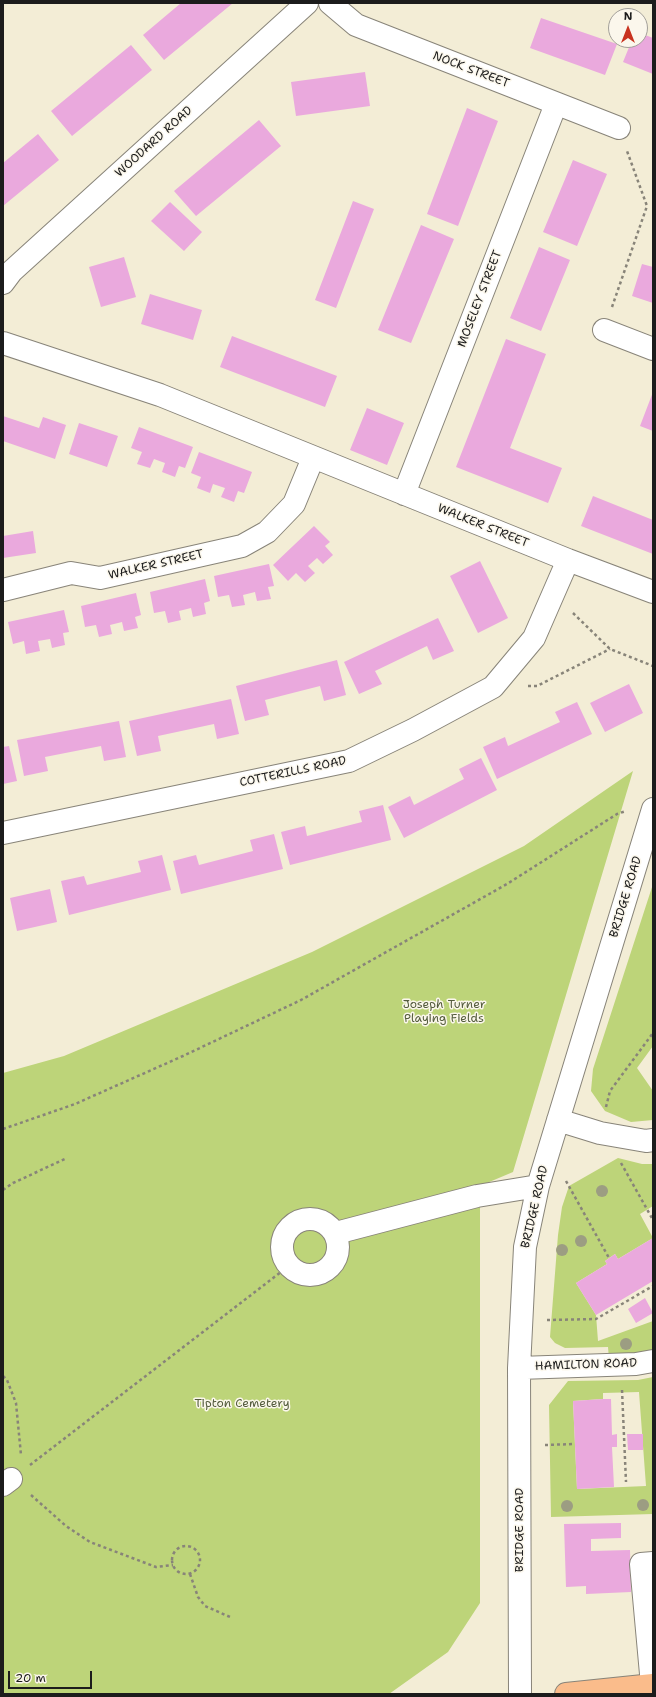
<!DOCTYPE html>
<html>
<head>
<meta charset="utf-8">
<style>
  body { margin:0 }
  #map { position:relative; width:656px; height:1697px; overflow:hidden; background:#f3edd6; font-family:"Shantell Sans",sans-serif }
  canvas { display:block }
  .frame { position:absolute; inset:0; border:4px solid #1c1c1c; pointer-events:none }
  .north { position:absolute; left:608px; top:8px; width:40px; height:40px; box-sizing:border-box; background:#fbf7ec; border:1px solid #a29f99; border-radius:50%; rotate:0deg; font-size:11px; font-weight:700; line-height:16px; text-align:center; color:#1c1c1c }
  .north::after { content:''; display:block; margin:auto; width:14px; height:18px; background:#c8321e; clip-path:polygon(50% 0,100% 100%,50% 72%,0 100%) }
  .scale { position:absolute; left:8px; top:1671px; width:84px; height:18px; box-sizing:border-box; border:2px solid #1c1c1c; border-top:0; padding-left:5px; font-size:12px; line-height:14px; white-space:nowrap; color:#1c1c1c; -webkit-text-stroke:3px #fbf7ec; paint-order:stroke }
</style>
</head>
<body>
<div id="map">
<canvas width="656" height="1697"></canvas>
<div class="frame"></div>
<div class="north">N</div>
<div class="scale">20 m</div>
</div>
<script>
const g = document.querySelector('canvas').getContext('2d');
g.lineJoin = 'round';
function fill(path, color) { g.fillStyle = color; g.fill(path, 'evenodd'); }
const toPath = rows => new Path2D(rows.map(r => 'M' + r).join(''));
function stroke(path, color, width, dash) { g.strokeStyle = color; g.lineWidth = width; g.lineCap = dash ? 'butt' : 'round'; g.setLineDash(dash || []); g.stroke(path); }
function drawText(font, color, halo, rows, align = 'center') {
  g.font = font + ' "Shantell Sans",sans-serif'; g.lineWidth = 3; g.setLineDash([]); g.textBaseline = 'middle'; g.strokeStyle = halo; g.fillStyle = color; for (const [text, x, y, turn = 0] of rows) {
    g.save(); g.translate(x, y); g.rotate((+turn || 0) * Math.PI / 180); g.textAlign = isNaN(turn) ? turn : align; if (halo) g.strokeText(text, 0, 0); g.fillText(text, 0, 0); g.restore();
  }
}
fill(toPath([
  [633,771,513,1172,475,1188,480,1206,480,1603,448,1652,389,1694,3,1694,3,1073,64,1056,312,952,524,846],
  [653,884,653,1046,637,1068,653,1091,653,1120,631,1122,605,1111,591,1091,593,1069],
  [618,1158,642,1164,653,1164,653,1206,640,1214,653,1238,618,1259,615,1254,605,1261,607,1264,576,1283,596,1315,598,1341,653,1321,653,1353,609,1359,608,1347,565,1348,555,1343,550,1337,558,1235,562,1207,569,1186],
  [653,1377,653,1514,551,1517,549,1405,568,1381,638,1380],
  [639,1392,646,1486,577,1489,573,1401,603,1399,603,1393]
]), '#bdd479');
fill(toPath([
  [181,3,233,3,164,60,143,35],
  [541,18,617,44,605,75,530,48],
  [640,33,653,38,653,74,623,62,632,40,640,40],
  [131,45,152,70,72,136,51,111],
  [365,72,370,106,296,116,291,82],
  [467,108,498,121,458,226,427,214],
  [259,120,281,146,196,216,174,191],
  [38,134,59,160,3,206,3,163],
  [573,160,607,174,577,246,543,232],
  [353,201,374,209,336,308,315,300],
  [170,202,202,232,184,251,151,221],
  [421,225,454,239,411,343,378,330],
  [539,247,570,260,541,331,510,318],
  [124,257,136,297,101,307,89,267],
  [642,264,653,267,653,303,632,296],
  [150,294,202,310,193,340,141,324],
  [232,336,337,376,325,407,220,367],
  [506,339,546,354,510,448,562,468,548,503,456,467],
  [653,392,653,431,640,426],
  [367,408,404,423,387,465,350,450],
  [3,416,39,428,43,417,66,425,55,459,3,441],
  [79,423,118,436,107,467,69,454],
  [139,427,193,447,185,468,179,466,175,477,162,472,165,463,154,459,150,468,137,464,142,452,131,448],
  [199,452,252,472,244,493,238,491,234,502,221,497,225,488,213,484,210,493,197,488,201,477,191,473],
  [593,496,653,520,653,554,581,526],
  [314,526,330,542,325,546,333,555,323,564,317,558,308,566,315,573,305,582,296,573,288,581,273,565],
  [33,531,36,553,3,558,3,536],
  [480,561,508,618,478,633,450,576],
  [269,564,274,586,268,587,271,599,257,601,255,592,243,595,245,605,232,607,229,595,218,597,214,576],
  [205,579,210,601,204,603,206,614,193,617,191,608,179,611,181,620,168,623,165,611,154,613,150,592],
  [136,593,141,615,135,617,138,628,124,631,122,622,110,625,112,634,99,637,96,625,85,627,81,606],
  [64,610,69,632,63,633,65,645,52,648,50,639,38,641,40,651,26,654,24,641,13,644,8,622],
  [438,618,454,651,433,660,427,646,375,671,382,684,359,694,344,662],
  [337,660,346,695,324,701,320,686,265,700,269,715,245,721,236,686],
  [629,684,643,713,605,732,590,703],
  [231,699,239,734,217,739,214,724,158,736,161,751,137,756,129,721],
  [577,702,592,734,497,779,483,747,505,737,508,746,560,722,555,712],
  [119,721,126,757,104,761,101,746,45,757,48,771,24,776,17,740],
  [9,746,17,781,3,784,3,747],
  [481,758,497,790,404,838,388,807,410,796,414,805,464,779,459,769],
  [383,805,391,840,290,865,281,832,305,826,307,836,362,822,359,811],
  [274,834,283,869,181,894,173,861,196,855,199,865,253,851,250,840],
  [162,855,171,890,69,915,61,881,84,876,87,885,141,872,138,861],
  [50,889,57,922,17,931,10,898],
  [653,1238,653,1281,596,1315,576,1283,607,1264,605,1261,615,1254,618,1259],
  [645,1298,653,1313,636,1323,628,1309],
  [603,1399,611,1399,612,1435,617,1434,617,1447,612,1447,614,1487,577,1489,573,1401],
  [627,1434,643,1434,643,1450,628,1450],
  [621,1523,621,1538,591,1539,591,1551,630,1550,631,1592,586,1594,586,1586,566,1587,564,1524]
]), '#eaa9dd');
const minor = toPath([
  [330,3,356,25,619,128],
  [3,283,12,271,307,3],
  [604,330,653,349],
  [3,343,160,395,568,560,653,592],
  [404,494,556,104],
  [3,590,71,573,100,578,242,546,267,532,294,504,313,458],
  [3,833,349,761,413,730,493,687,534,638,568,560],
  [558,1120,600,1133,646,1141,653,1140],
  '282 1247a28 28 0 1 1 56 0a28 28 0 1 1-56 0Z',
  [336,1233,477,1196,538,1186],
  [519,1368,636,1364,653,1361],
  [3,1485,11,1479],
  [652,1685,641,1564,653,1563],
  [520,1694,519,1368,525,1247,538,1186,653,809]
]);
const major = toPath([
  [566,1694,653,1685]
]);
stroke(minor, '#888479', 24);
stroke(major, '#888479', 24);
stroke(toPath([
  [612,307,647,206,627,151],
  [573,613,610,649,653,666],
  [528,686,537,686,610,649],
  [606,1107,610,1091,653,1033],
  [3,1129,75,1104,183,1056,301,1000,507,884,617,814,626,811],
  [621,1163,653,1220],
  [566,1181,609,1258],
  [3,1190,13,1183,67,1158],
  [547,1320,596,1319,653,1286],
  [3,1376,7,1380,16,1403,21,1455],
  [622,1390,626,1482],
  [545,1445,575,1444],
  [30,1465,290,1265],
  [31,1495,66,1526,90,1542,156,1567,173,1565],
  '172 1560a14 14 0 1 1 28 0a14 14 0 1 1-28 0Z',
  [190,1574,198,1597,205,1606,230,1617]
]), '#888479', 2.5, [3, 3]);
stroke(minor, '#fff', 22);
stroke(major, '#fabc8b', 22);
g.fillStyle = '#9c9d82';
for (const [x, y] of [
  [602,1191],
  [581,1241],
  [562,1250],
  [626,1344],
  [643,1505],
  [567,1506]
]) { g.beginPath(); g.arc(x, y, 6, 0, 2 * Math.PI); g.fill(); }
drawText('12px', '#1c1c1c', '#fbf7ec', [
  ["NOCK STREET",471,70,21],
  ["WOODARD ROAD",154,142,-42],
  ["MOSELEY STREET",480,299,-69],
  ["WALKER STREET",483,526,22],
  ["WALKER STREET",156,565,-13],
  ["COTTERILLS ROAD",293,772,-12],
  ["BRIDGE ROAD",626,897,-73],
  ["BRIDGE ROAD",535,1207,-77],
  ["HAMILTON ROAD",586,1365,-2],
  ["BRIDGE ROAD",520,1530,-90]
]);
drawText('12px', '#545c3d', '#fbf7ec', [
  ["Joseph Turner",444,1005],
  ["Playing Fields",444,1019],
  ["Tipton Cemetery",242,1404]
]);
</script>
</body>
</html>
